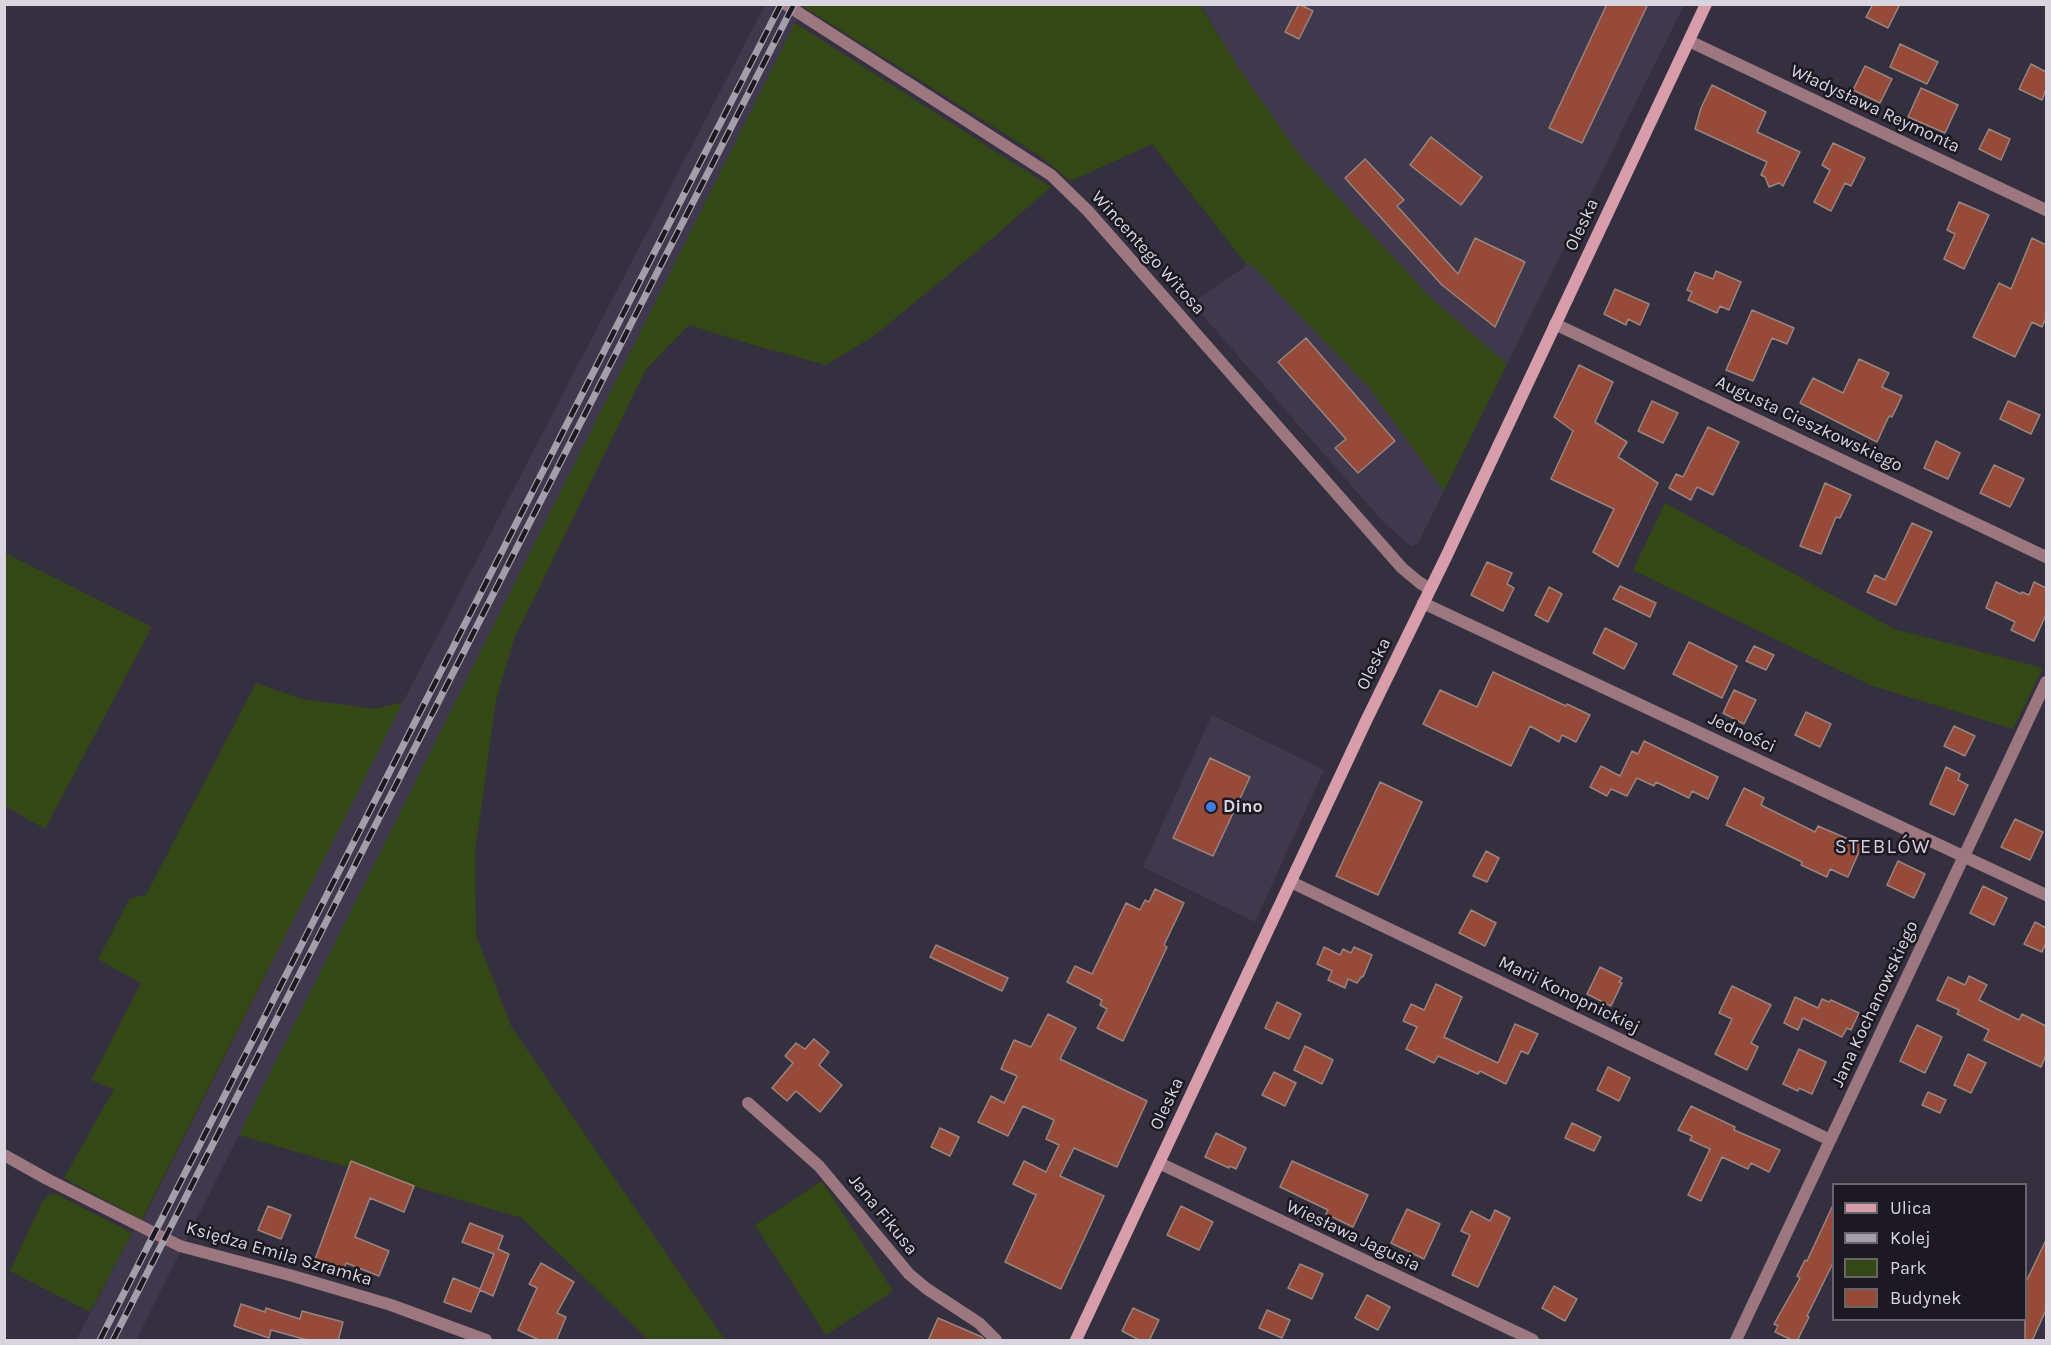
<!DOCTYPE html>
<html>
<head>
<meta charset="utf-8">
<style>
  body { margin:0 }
  #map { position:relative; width:2051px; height:1345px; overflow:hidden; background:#35303f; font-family:Karla,sans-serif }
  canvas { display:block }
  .frame { position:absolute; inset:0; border:6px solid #d8d5df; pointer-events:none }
  .legend { position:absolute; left:1832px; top:1183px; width:195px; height:138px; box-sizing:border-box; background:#1c1920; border:2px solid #67646c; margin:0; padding:8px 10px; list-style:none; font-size:18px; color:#d8d5df }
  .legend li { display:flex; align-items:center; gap:12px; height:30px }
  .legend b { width:30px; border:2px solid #67646c }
</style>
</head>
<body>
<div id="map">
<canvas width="2051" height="1345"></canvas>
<div class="frame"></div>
<ul class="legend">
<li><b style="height:8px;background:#d79dab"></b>Ulica</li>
<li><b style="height:8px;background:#a29eaa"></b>Kolej</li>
<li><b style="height:16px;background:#334814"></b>Park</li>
<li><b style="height:16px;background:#964a3a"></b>Budynek</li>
</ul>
</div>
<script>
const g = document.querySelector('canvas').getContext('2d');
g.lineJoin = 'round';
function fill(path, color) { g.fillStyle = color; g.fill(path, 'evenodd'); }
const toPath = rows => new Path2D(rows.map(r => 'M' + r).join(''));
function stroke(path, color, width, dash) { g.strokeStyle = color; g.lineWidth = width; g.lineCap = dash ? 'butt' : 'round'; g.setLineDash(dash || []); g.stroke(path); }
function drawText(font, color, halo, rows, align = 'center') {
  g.font = font + ' Karla,sans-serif'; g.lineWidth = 5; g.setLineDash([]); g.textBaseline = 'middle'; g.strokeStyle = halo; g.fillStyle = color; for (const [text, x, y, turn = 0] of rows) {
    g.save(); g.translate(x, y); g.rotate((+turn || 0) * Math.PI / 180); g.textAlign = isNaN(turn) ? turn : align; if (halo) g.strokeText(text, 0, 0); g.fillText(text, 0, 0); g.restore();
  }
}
fill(toPath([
  [765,5,805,5,136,1340,76,1340,132,1233,145,1216,403,702],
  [1201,5,1684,5,1507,364,1430,297,1301,157,1238,67],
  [1250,263,1370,389,1444,491,1418,543,1411,546,1385,524,1192,303],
  [1212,715,1324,770,1255,922,1143,867]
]), '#40384d');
fill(toPath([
  [805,4,1200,5,1238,67,1301,157,1430,297,1507,364,1444,491,1370,389,1250,263,1247,265,1152,144,1071,181,1040,156,804,7],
  [795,23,1051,187,988,242,875,335,826,365,750,344,689,325,646,369,514,639,496,700,475,854,476,935,511,1026,725,1340,649,1340,522,1218,239,1135],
  [1665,503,1894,629,2043,668,2013,729,1870,685,1633,570],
  [5,553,152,627,45,829,5,806],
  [256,683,302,699,375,709,403,702,142,1220,64,1178,114,1089,91,1080,141,983,98,959,130,898,146,895],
  [822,1181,893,1291,826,1335,755,1225],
  [56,1194,132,1233,90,1312,10,1271,42,1202,48,1196]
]), '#334814');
const building = toPath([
  [1299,4,1313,11,1299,39,1285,32,1299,4],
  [1607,4,1648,4,1582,143,1549,128,1607,4],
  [1873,4,1900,4,1888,28,1866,17,1873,4],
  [1900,44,1938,62,1927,84,1890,67,1900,44],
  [2031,64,2046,72,2046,89,2042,100,2019,89,2031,64],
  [1865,66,1892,79,1880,103,1853,90,1865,66],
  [1712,85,1766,112,1757,132,1800,152,1783,186,1779,183,1769,187,1765,177,1761,175,1767,162,1695,129,1701,108,1712,85],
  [1921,88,1958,105,1945,133,1908,117,1921,88],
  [1989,129,2010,139,2001,160,1979,149,1989,129],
  [1431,137,1482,177,1461,205,1410,165,1431,137],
  [1833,143,1865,158,1851,186,1845,183,1831,211,1814,202,1830,170,1822,165,1833,143],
  [1365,159,1404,200,1397,206,1458,274,1475,238,1525,262,1495,327,1442,285,1345,178,1365,159],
  [1959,202,1989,215,1964,269,1944,259,1955,234,1947,230,1959,202],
  [2032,238,2046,245,2046,318,2042,327,2032,322,2015,357,1973,337,1999,283,2011,289,2032,238],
  [1716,271,1741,282,1729,310,1720,306,1717,313,1688,300,1692,292,1687,290,1695,272,1713,279,1716,271],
  [1615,289,1649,304,1640,325,1628,319,1626,325,1604,314,1615,289],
  [1752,310,1794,328,1787,344,1772,338,1753,381,1726,370,1752,310],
  [1306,338,1395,441,1358,473,1335,448,1346,439,1278,362,1306,338],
  [1859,359,1889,373,1882,387,1902,396,1892,417,1889,416,1877,442,1800,403,1813,378,1843,393,1859,359],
  [1579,365,1613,382,1595,422,1627,442,1618,457,1658,483,1618,567,1593,552,1614,509,1551,479,1573,431,1554,417,1579,365],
  [1652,401,1678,413,1663,443,1638,431,1652,401],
  [2008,401,2040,415,2031,434,2000,419,2008,401],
  [1708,427,1739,442,1713,495,1697,487,1691,500,1669,488,1676,474,1683,477,1708,427],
  [1936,441,1960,453,1948,479,1924,468,1936,441],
  [1994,465,2024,479,2010,507,1980,493,1994,465],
  [1825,483,1851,495,1840,518,1836,517,1821,554,1800,546,1825,483],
  [1912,523,1932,532,1896,605,1867,592,1875,575,1885,580,1912,523],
  [1487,562,1512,573,1507,584,1514,588,1503,611,1471,595,1487,562],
  [1996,582,2021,594,2022,592,2029,595,2034,582,2046,588,2046,615,2034,641,2011,630,2015,622,1986,608,1996,582],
  [1620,586,1656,603,1650,617,1613,599,1620,586],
  [1549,587,1562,594,1548,622,1535,615,1549,587],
  [1605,628,1637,644,1624,669,1593,653,1605,628],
  [1689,642,1737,666,1722,698,1673,674,1689,642],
  [1754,646,1774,655,1766,670,1746,661,1754,646],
  [1493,672,1566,706,1567,704,1590,715,1576,742,1562,735,1559,742,1530,726,1511,766,1423,724,1440,690,1477,707,1493,672],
  [1734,690,1756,700,1744,724,1723,713,1734,690],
  [1806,712,1831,724,1820,747,1795,735,1806,712],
  [1954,726,1975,736,1965,756,1944,746,1954,726],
  [1644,741,1718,777,1708,799,1692,791,1689,798,1656,782,1654,786,1637,778,1627,796,1611,789,1607,796,1590,787,1601,766,1620,776,1632,751,1638,754,1644,741],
  [1210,758,1250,777,1213,856,1173,838,1210,758],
  [1946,767,1960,774,1958,780,1968,785,1954,815,1930,804,1946,767],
  [1380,782,1422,802,1378,895,1336,876,1380,782],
  [1744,788,1764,798,1761,805,1815,832,1818,826,1862,845,1848,877,1830,869,1827,877,1801,865,1802,862,1726,825,1744,788],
  [2015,819,2043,832,2030,860,2001,847,2015,819],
  [1486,851,1499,858,1487,882,1473,876,1486,851],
  [1898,861,1925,874,1914,898,1887,885,1898,861],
  [1983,886,2007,898,1994,925,1970,913,1983,886],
  [1155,889,1184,903,1164,945,1167,947,1123,1041,1097,1028,1107,1009,1100,1005,1102,1000,1067,982,1075,966,1092,974,1126,903,1140,910,1145,900,1149,902,1155,889],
  [1471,910,1496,923,1485,946,1459,933,1471,910],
  [2035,922,2046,928,2046,943,2042,952,2024,944,2035,922],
  [936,945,1008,978,1002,991,930,957,936,945],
  [1324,947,1340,955,1343,949,1351,953,1354,947,1372,955,1363,977,1362,976,1357,983,1348,979,1345,988,1328,980,1332,971,1317,964,1324,947],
  [1600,967,1622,978,1619,982,1622,983,1611,1006,1587,994,1600,967],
  [1969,976,1987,985,1979,1000,2019,1020,2022,1014,2046,1026,2046,1055,2041,1067,1984,1040,1989,1030,1957,1014,1959,1010,1937,1000,1948,977,1965,985,1969,976],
  [1436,984,1462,997,1444,1037,1498,1063,1515,1024,1538,1034,1528,1054,1521,1051,1506,1084,1480,1071,1478,1074,1438,1056,1434,1063,1406,1049,1417,1027,1403,1021,1411,1004,1424,1010,1436,984],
  [1732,986,1771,1005,1751,1043,1758,1047,1747,1070,1715,1054,1732,1019,1719,1013,1732,986],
  [1795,997,1818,1008,1822,999,1829,1002,1831,1000,1859,1013,1851,1030,1847,1028,1842,1037,1803,1018,1798,1030,1784,1023,1795,997],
  [1277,1002,1301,1014,1289,1039,1265,1028,1277,1002],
  [1048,1014,1076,1028,1060,1059,1147,1101,1117,1167,1074,1148,1060,1176,1104,1196,1061,1289,1005,1262,1036,1195,1013,1184,1024,1161,1046,1172,1059,1145,1046,1139,1054,1120,1023,1106,1008,1136,978,1122,991,1096,1004,1103,1017,1076,1001,1069,1014,1040,1031,1047,1048,1014],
  [1917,1025,1942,1037,1925,1073,1900,1061,1917,1025],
  [814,1039,829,1052,819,1065,842,1085,820,1112,796,1091,787,1101,772,1088,793,1063,785,1056,796,1043,805,1049,814,1039],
  [1305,1046,1333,1060,1322,1084,1294,1070,1305,1046],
  [1799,1049,1826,1062,1812,1094,1799,1088,1798,1091,1783,1084,1799,1049],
  [1968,1054,1986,1063,1971,1093,1954,1085,1968,1054],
  [1608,1067,1630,1078,1619,1101,1597,1090,1608,1067],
  [1274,1072,1296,1083,1285,1106,1262,1095,1274,1072],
  [1928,1092,1946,1100,1940,1113,1922,1105,1928,1092],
  [1691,1106,1735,1127,1734,1130,1780,1150,1769,1172,1751,1163,1748,1169,1722,1157,1701,1201,1688,1195,1710,1149,1690,1140,1692,1136,1678,1130,1691,1106],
  [1572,1123,1601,1137,1594,1151,1565,1138,1572,1123],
  [940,1128,959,1137,950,1156,931,1147,940,1128],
  [1216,1133,1246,1148,1236,1169,1230,1166,1229,1168,1205,1157,1216,1133],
  [351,1161,414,1186,404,1212,370,1198,355,1237,389,1251,379,1276,346,1263,341,1276,313,1265,351,1161],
  [1292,1161,1368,1195,1353,1227,1326,1214,1328,1210,1280,1187,1292,1161],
  [1833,1205,1833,1263,1807,1316,1809,1317,1797,1341,1794,1341,1775,1332,1778,1326,1774,1324,1800,1278,1797,1276,1805,1260,1807,1261,1833,1205],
  [268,1206,291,1215,281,1239,258,1230,268,1206],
  [1181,1206,1213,1222,1199,1250,1167,1235,1181,1206],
  [1407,1209,1440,1224,1424,1259,1391,1243,1407,1209],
  [1495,1210,1510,1218,1478,1287,1452,1275,1470,1235,1461,1231,1471,1211,1490,1221,1495,1210],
  [470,1223,503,1236,498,1249,509,1254,493,1296,480,1290,471,1312,444,1302,453,1278,480,1289,494,1254,462,1242,470,1223],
  [2046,1240,2046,1310,2032,1341,2025,1341,2025,1284,2046,1240],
  [541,1263,574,1282,557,1313,566,1317,556,1341,541,1341,518,1330,537,1288,529,1284,541,1263],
  [1300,1264,1323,1274,1312,1299,1288,1288,1300,1264],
  [1554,1286,1577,1299,1565,1321,1542,1308,1554,1286],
  [1367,1295,1390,1307,1378,1330,1355,1318,1367,1295],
  [241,1304,265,1312,266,1308,300,1319,302,1311,343,1322,338,1341,311,1341,271,1330,269,1338,234,1326,241,1304],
  [1133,1308,1159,1320,1149,1341,1141,1341,1122,1331,1133,1308],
  [1267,1310,1290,1320,1282,1338,1259,1328,1267,1310],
  [938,1318,982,1337,985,1341,928,1341,938,1318]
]);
fill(building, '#964a3a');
stroke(building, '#99847f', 1.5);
stroke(toPath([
  [785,4,1051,175,1088,211,1402,568,1420,583,1430,589],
  [1689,41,2046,210],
  [1555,324,2046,557],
  [1423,603,2046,895],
  [1291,882,1830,1140],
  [748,1103,819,1166,909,1274,927,1289,979,1323,996,1340],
  [4,1155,47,1179,180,1246,293,1276,391,1305,486,1340],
  [1159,1163,1533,1340],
  [1736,1340,2046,682]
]), '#9c7780', 12);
stroke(toPath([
  [1076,1340,1366,721,1446,557,1706,4]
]), '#d79dab', 12);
const rail = toPath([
  [100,1340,781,4],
  [113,1340,794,4]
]);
stroke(rail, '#a29eaa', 7);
stroke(rail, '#1c1920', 4.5, [14]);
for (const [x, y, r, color] of [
  [1211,807,6,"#3f7fe0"]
]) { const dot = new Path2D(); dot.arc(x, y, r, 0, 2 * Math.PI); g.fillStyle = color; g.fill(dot); stroke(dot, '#1c1920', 2); }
drawText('18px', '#d8d5df', '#1c1920', [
  ["Władysława Reymonta",1875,109,25],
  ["Oleska",1582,225,-65],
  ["Wincentego Witosa",1148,253,48],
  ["Augusta Cieszkowskiego",1809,424,25],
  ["Oleska",1374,664,-64],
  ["Jedności",1742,733,25],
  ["Marii Konopnickiej",1569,995,26],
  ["Jana Kochanowskiego",1875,1004,-65],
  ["Oleska",1167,1104,-65],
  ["Jana Fikusa",883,1215,51],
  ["Wiesława Jagusia",1353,1236,25],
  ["Księdza Emila Szramka",279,1254,16]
]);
drawText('bold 18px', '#d8d5df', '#1c1920', [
  ["Dino",1223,807]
], 'left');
g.letterSpacing = '1.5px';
drawText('20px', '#d3ccdf', '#1c1920', [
  ["STEBLÓW",1883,847]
]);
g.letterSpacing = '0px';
</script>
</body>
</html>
